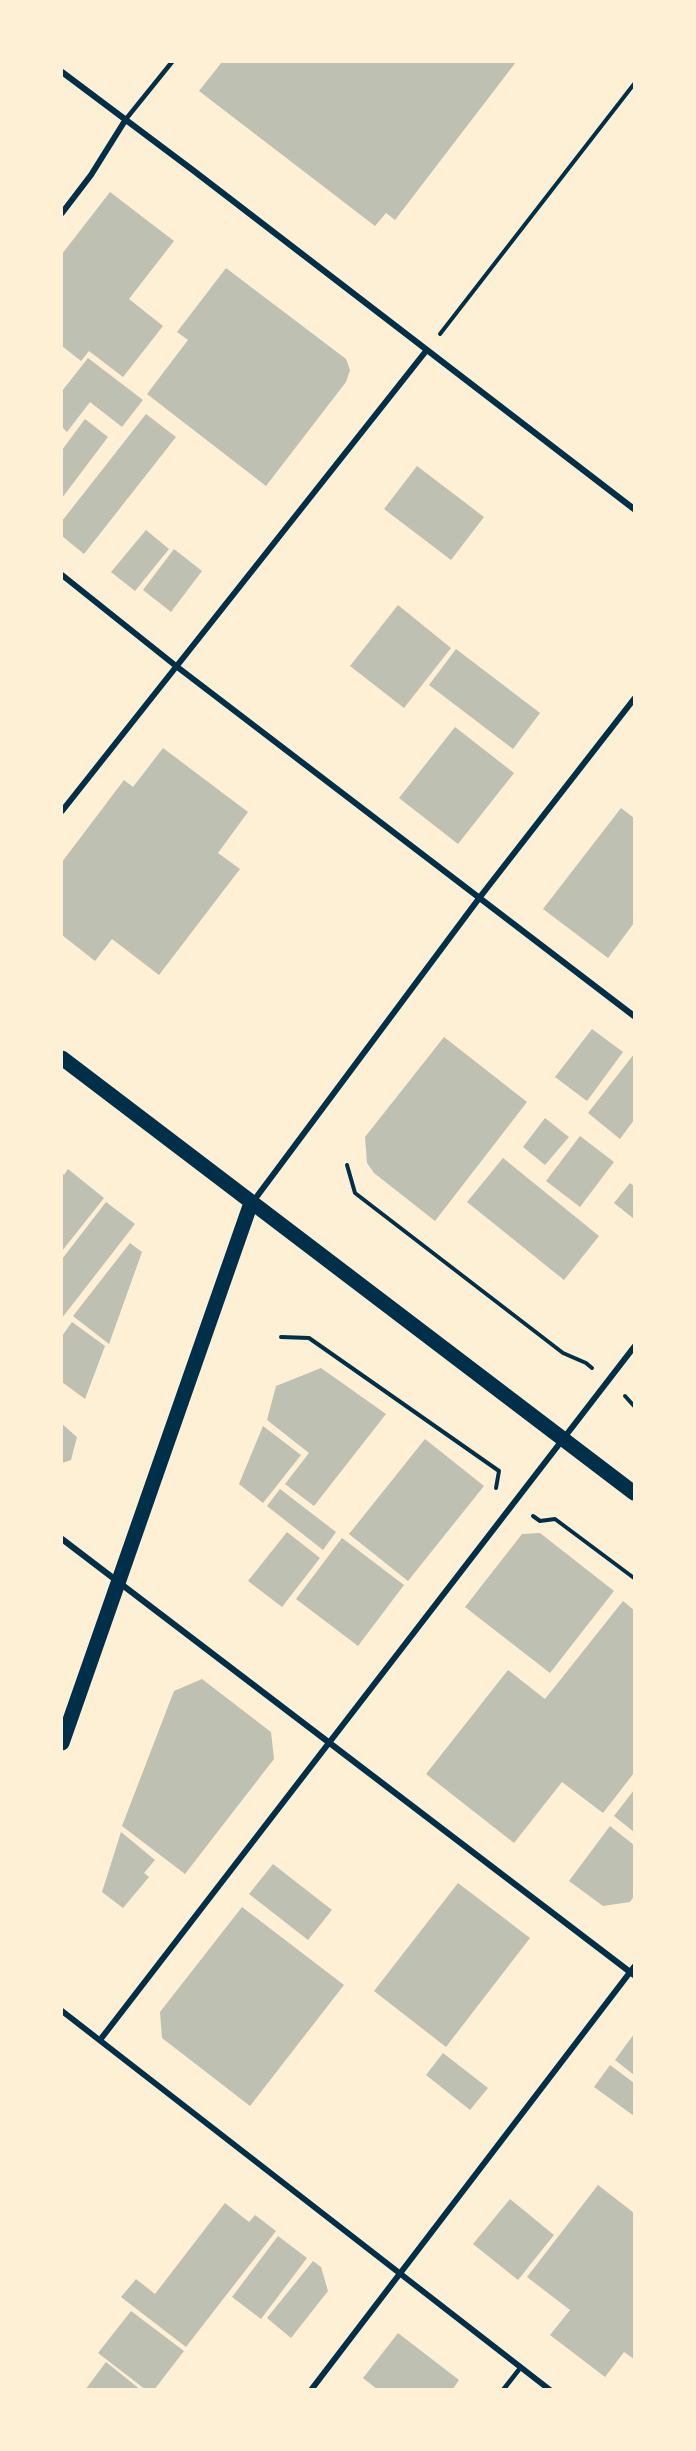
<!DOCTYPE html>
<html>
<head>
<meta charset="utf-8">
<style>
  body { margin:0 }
  #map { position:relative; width:696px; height:2451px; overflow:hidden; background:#fdf0d5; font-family:"DejaVu Sans",sans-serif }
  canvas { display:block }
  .frame { position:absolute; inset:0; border:63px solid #fdf0d5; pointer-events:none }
</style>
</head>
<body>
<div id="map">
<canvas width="696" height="2451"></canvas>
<div class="frame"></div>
</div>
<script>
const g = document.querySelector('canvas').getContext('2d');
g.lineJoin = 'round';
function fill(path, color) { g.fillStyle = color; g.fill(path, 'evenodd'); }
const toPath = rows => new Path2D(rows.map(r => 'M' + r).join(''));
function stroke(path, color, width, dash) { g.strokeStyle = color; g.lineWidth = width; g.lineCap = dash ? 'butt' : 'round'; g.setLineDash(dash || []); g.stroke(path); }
fill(toPath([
  [222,62,516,62,395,220,386,213,375,226,199,91],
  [110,192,174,241,129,299,163,326,123,377,89,351,81,361,62,346,62,254],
  [226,268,346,359,350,370,346,382,266,486,147,394,188,340,177,332],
  [88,358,143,400,122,427,90,402,67,432,62,427,62,391],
  [146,414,176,437,84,554,62,536,62,521],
  [85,419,108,437,62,498,62,450],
  [417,466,484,517,451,560,384,509],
  [146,530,169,549,135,591,111,572],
  [174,549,202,571,171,612,143,590],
  [398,605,451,648,404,708,350,666],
  [456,649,540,713,513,749,429,685],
  [455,727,514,773,458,844,399,798],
  [163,748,248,812,218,853,240,869,159,975,112,939,95,961,62,935,62,862,124,780,133,787],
  [621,808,634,818,634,923,608,958,543,909],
  [592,1029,623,1052,587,1101,555,1077],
  [444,1037,527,1102,435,1221,374,1173,367,1163,365,1137],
  [634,1054,634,1120,620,1139,588,1113],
  [545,1118,569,1137,545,1165,523,1147],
  [580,1136,614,1162,580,1207,546,1181],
  [503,1158,599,1236,564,1280,467,1202],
  [68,1169,104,1198,62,1251,62,1173,64,1175],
  [630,1183,634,1186,634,1219,614,1203],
  [106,1202,135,1224,62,1318,62,1259],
  [130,1243,142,1252,109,1344,73,1316],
  [72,1322,105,1346,85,1399,62,1382,62,1336],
  [321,1368,386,1414,314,1506,285,1484,309,1453,267,1420,276,1386],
  [62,1424,77,1437,71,1460,62,1463],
  [263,1426,301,1455,263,1503,239,1484],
  [425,1439,484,1486,408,1581,349,1534],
  [280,1489,336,1532,323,1550,267,1506],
  [287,1532,320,1558,282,1607,248,1581],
  [540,1533,614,1591,550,1673,465,1607,522,1534],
  [342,1538,404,1585,358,1646,296,1599],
  [623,1601,634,1610,634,1773,603,1813,562,1782,514,1843,426,1774,508,1670,545,1699],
  [202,1679,271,1732,274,1759,185,1874,122,1826,174,1691],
  [634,1790,634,1832,614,1816],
  [610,1826,634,1845,634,1896,630,1902,603,1906,569,1881],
  [121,1832,155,1860,144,1873,149,1877,123,1908,102,1892],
  [273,1864,332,1910,308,1940,249,1894],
  [458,1883,530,1938,446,2047,374,1991],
  [242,1907,344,1985,250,2106,162,2038,160,2012],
  [634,2034,634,2075,615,2060],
  [443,2053,488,2088,470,2110,426,2075],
  [610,2065,634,2083,634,2116,594,2087],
  [598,2185,634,2213,634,2359,624,2352,605,2377,550,2335,570,2310,527,2277],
  [510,2199,554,2235,518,2280,473,2244],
  [225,2203,249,2222,255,2215,276,2231,186,2347,121,2297,136,2279,155,2294],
  [278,2236,307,2258,261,2319,232,2297],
  [313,2261,321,2267,328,2291,291,2338,267,2318],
  [131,2311,184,2351,154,2390,146,2390,98,2353],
  [398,2333,459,2380,452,2390,378,2390,363,2378],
  [106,2362,141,2390,85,2390]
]), '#bec0b2');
stroke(toPath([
  [440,334,634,84],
  [347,1165,355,1193,563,1353,586,1363,592,1368],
  [281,1337,309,1338,499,1471,496,1488],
  [625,1396,634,1406],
  [533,1516,540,1521,555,1519,634,1578]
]), '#003049', 4);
stroke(toPath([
  [126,119,172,62],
  [503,2390,521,2367]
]), '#003049', 4.5);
stroke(toPath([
  [62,72,194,171,634,509],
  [62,213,91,175,126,119],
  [62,575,176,666,634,1016],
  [62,811,426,351],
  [252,1203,480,897,634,699],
  [62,1539,634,1975],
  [62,2011,550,2390],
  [100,2040,634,1347],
  [311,2390,634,1967]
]), '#003049', 6);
stroke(toPath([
  [62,1058,634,1493],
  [62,1743,251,1203]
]), '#003049', 15);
</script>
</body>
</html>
